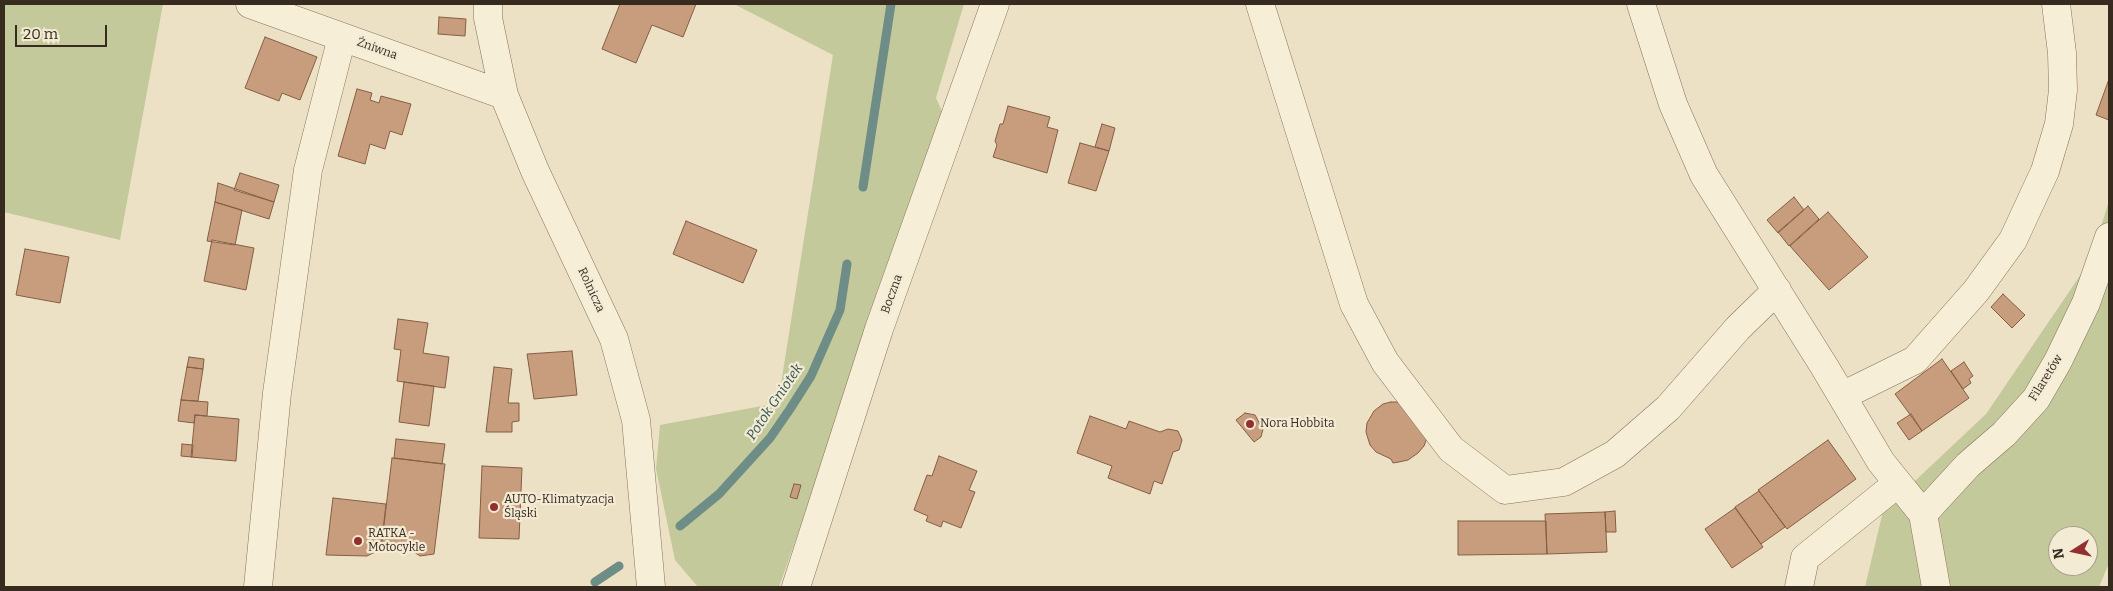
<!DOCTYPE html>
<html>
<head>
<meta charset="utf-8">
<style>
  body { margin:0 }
  #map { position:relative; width:2113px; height:591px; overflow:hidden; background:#ece1c5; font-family:Bitter,serif }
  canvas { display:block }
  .frame { position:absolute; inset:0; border:5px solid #372b1f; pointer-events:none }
  .north { position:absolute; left:2048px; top:526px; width:50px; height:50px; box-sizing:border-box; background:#f4ebd5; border:1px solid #a89e8c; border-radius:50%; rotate:260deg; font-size:14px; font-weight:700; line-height:20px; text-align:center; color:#372b1f }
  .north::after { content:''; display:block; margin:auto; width:18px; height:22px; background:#923030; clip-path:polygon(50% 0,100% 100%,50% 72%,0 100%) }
  .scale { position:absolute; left:15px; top:25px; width:92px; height:22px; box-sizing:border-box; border:2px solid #372b1f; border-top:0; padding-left:6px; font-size:15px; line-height:18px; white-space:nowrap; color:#372b1f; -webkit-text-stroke:4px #f4ebd5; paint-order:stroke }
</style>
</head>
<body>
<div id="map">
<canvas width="2113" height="591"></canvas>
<div class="frame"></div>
<div class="north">N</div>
<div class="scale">20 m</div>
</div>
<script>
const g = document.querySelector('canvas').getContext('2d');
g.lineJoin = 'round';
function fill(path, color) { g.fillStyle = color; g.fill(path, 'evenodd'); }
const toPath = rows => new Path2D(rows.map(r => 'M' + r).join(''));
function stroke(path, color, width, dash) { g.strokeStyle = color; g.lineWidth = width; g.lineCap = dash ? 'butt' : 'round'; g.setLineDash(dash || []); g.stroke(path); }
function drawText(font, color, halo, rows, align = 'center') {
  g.font = font + ' Bitter,serif'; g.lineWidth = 4.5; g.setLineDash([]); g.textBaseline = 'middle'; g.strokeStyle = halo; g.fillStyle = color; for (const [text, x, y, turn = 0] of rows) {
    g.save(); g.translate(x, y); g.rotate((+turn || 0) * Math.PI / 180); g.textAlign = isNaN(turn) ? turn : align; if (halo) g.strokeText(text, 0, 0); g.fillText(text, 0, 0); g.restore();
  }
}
fill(toPath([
  [4,4,163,4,120,240,4,212],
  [734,4,964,4,936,98,945,118,779,587,698,587,675,560,656,469,660,425,778,403,833,55],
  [2109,201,2109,563,2099,587,1865,587,1883,511,1986,414,2090,261],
  [2058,536,2088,536,2088,566,2058,566]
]), '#c3c99a');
stroke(toPath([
  [863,187,891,4],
  [680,526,719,494,770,438,790,409,811,376,840,310,847,264],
  [595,582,619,566]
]), '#6e8d86', 9);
const building = toPath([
  [620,4,696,4,683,37,652,25,636,63,602,49,620,4],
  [439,17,466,19,465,36,438,34,439,17],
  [265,37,317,57,300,100,282,93,279,101,245,88,265,37],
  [2109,79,2109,120,2096,115,2109,79],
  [357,89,372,93,370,100,379,103,381,96,411,104,402,135,390,131,385,149,370,144,365,164,338,156,357,89],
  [1008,106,1050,117,1047,127,1058,130,1047,173,993,157,997,145,995,141,1000,124,1003,124,1008,106],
  [1102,124,1115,128,1109,151,1095,147,1102,124],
  [1080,143,1109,151,1096,191,1068,183,1080,143],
  [240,173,279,185,274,202,234,190,240,173],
  [218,183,274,202,269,219,215,202,218,183],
  [1794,197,1804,210,1778,233,1767,220,1794,197],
  [215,202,242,210,235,245,207,241,215,202],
  [1808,206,1819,219,1789,246,1778,232,1808,206],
  [1828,212,1868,257,1829,290,1790,246,1828,212],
  [686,221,757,250,743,283,673,254,686,221],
  [212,240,254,248,246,290,204,281,212,240],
  [25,249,69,257,60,303,16,295,25,249],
  [2003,294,2025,315,2012,328,1991,307,2003,294],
  [398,319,428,323,423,353,449,357,445,388,397,381,401,350,394,349,398,319],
  [572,351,577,395,534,399,527,354,572,351],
  [189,357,204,359,203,369,187,367,189,357],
  [1942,359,1969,398,1922,431,1895,394,1942,359],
  [1964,362,1973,376,1969,379,1971,383,1963,389,1951,371,1964,362],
  [187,367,203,369,198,401,181,400,187,367],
  [494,367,512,369,508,403,519,403,519,421,512,422,512,432,486,432,494,367],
  [404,382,434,386,429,426,399,422,404,382],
  [181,400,208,402,207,416,195,415,194,423,178,421,181,400],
  [1391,402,1400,402,1429,432,1424,446,1418,453,1408,460,1399,462,1393,463,1391,459,1376,452,1370,445,1366,432,1367,423,1374,411,1383,404,1391,402],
  [1245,413,1255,415,1263,429,1261,437,1254,442,1236,420,1245,413],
  [1911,414,1922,431,1909,440,1897,423,1911,414],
  [195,415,239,419,236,461,191,457,195,415],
  [1090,416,1126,429,1129,421,1160,432,1168,429,1178,431,1182,440,1179,450,1173,452,1162,484,1154,481,1150,494,1108,478,1112,466,1077,453,1090,416],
  [396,439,445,444,442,464,394,458,396,439],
  [1828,440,1856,479,1787,529,1758,490,1828,440],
  [182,444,193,445,192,457,181,456,182,444],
  [939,456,977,471,969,490,975,492,961,528,943,521,941,527,926,521,928,516,914,510,927,475,932,476,939,456],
  [392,458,445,464,434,554,420,556,414,552,381,549,392,458],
  [482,466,522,468,519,539,479,538,482,466],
  [794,484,801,485,797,499,790,497,794,484],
  [1759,491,1785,527,1761,544,1735,507,1759,491],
  [333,498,386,504,381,549,367,556,326,555,333,498],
  [1735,508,1763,547,1732,568,1705,529,1735,508],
  [1615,511,1616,532,1606,532,1605,512,1615,511],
  [1605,512,1607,552,1547,554,1545,514,1605,512],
  [1458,521,1546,521,1547,554,1458,555,1458,521]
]);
fill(building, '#c89d7d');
stroke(building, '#845e43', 1);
const minor = toPath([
  [250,4,504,95],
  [488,4,488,18,504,95,535,171,614,339,636,420,651,587],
  [1260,4,1354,304,1385,362,1451,449,1505,490,1564,482,1615,454,1668,408,1738,328,1777,290],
  [1641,4,1673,104,1704,175,1824,366,1881,462,1923,514,1936,587],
  [1842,396,1915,360,1976,291,2013,240,2045,171,2059,124,2063,90,2062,53,2056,4],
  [1923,514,1968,465,2004,434,2036,399,2058,361,2086,303,2109,237],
  [258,587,277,393,308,170,342,37],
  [796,587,879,329,995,4],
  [1799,587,1805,558,1898,483]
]);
stroke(minor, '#86735c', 29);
stroke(minor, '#f7eed8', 28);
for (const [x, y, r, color] of [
  [1250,424,5,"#923030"],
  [494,507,5,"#923030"],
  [358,541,5,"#923030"]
]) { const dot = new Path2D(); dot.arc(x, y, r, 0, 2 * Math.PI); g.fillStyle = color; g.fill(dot); stroke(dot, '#f4ebd5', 2); }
drawText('12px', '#372b1f', '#f4ebd5', [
  ["Żniwna",377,49,20],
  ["Rolnicza",591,290,65],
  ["Boczna",892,294,-70],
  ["Filaretów",2046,378,-58]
]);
drawText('12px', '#372b1f', '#f4ebd5', [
  ["Nora Hobbita",1260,424],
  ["AUTO-Klimatyzacja",504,500],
  ["Śląski",504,514],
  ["RATKA -",368,534],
  ["Motocykle",368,548]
], 'left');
drawText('italic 14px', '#2f5654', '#f4ebd5', [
  ["Potok Gniotek",775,402,-56]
]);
</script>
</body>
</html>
